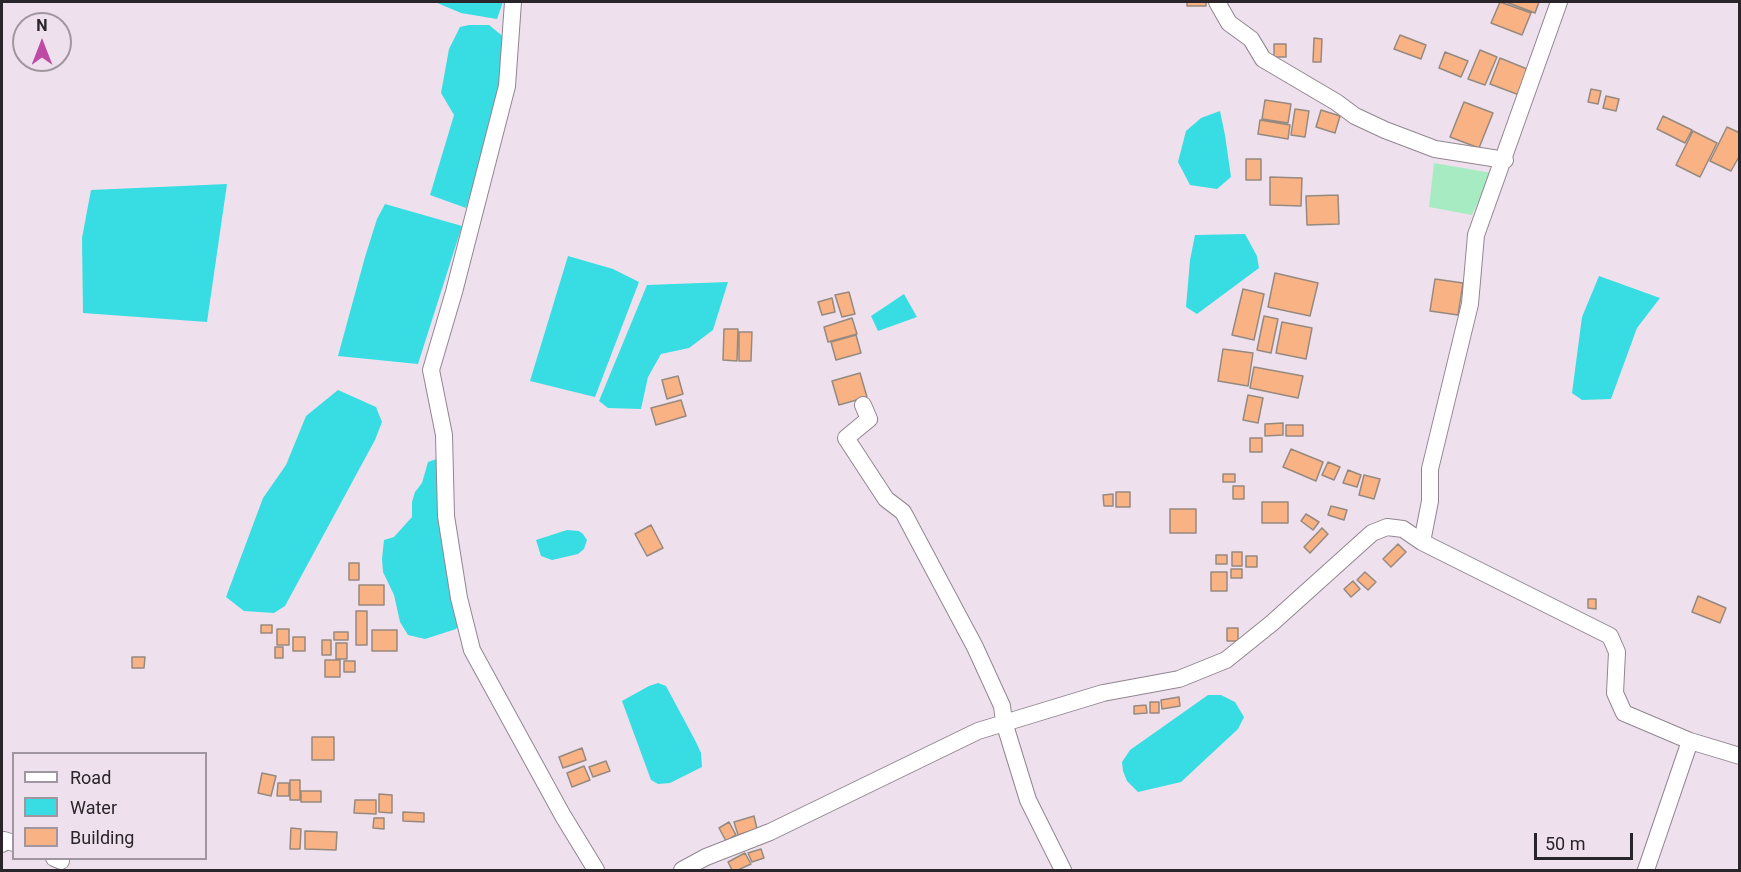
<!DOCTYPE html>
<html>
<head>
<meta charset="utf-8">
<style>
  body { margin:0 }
  #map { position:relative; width:1741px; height:872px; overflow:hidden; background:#eee1ed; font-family:Roboto,sans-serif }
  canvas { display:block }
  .frame { position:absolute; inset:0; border:3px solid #2a252a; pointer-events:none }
  .legend { position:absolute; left:12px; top:752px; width:195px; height:108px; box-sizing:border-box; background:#eee1ed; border:2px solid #a0969f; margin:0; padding:8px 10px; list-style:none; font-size:18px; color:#2a252a }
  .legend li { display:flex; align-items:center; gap:12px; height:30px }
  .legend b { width:30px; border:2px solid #a0969f }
  .north { position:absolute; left:12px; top:12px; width:60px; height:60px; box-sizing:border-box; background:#eee1ed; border:2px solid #a0969f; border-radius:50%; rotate:0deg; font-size:16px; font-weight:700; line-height:24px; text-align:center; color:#2a252a }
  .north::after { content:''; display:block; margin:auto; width:21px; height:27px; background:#be4aa3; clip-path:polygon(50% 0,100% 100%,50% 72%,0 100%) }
  .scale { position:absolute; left:1534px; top:833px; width:99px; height:27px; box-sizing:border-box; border:3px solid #2a252a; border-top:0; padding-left:8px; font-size:18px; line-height:21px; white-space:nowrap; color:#2a252a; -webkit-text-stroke:4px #eee1ed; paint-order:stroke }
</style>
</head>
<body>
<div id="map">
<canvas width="1741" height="872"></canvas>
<div class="frame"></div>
<ul class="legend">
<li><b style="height:8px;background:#fff"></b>Road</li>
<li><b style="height:16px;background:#37dde2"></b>Water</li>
<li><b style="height:16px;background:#f9b283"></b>Building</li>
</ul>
<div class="north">N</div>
<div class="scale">50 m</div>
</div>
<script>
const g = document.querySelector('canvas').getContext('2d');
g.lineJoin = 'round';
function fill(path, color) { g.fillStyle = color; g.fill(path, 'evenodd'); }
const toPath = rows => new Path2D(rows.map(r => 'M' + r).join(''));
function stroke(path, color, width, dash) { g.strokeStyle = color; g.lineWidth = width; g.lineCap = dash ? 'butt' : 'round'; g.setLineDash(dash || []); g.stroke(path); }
fill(toPath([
  [1434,163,1492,173,1472,215,1429,207]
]), '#a6ebc1');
fill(toPath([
  [435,2,503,2,497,19,461,13],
  [469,25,489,25,505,38,498,98,484,151,466,208,430,195,454,115,441,93,449,49,460,27],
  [1220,111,1225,135,1231,177,1217,189,1190,185,1178,162,1186,131,1201,118],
  [227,184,207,322,83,313,82,238,91,190],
  [385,204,462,226,418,364,338,356,365,257,377,219],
  [1245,234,1257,256,1259,268,1197,314,1186,307,1190,260,1195,235],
  [568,256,613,269,639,282,595,397,530,381],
  [1599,276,1660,298,1637,328,1611,399,1582,400,1572,393,1582,317],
  [728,282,713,330,689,348,661,354,648,377,641,409,608,408,599,401,647,285],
  [904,294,917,317,878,331,871,316],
  [338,390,376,407,382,422,375,440,285,606,274,613,244,611,226,597,263,498,286,465,306,416],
  [442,457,462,620,456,629,425,639,408,635,400,622,394,595,383,572,382,559,384,540,394,537,412,517,412,502,415,492,422,483,428,462],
  [567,530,579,531,583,534,587,540,584,549,578,554,552,560,541,556,536,540],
  [658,683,666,686,696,742,701,753,702,767,670,783,658,784,651,780,622,701,649,686],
  [1208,695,1221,695,1235,702,1244,717,1238,729,1181,782,1138,792,1127,781,1123,771,1122,762,1130,750]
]), '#37dde2');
const building = toPath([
  [1187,2,1206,2,1206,6,1187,6,1187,2],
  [1500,2,1531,13,1522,35,1491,23,1500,2],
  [1506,2,1539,2,1535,13,1506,2],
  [1400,35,1426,45,1421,59,1394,49,1400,35],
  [1314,38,1322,39,1321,62,1313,62,1314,38],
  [1274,44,1286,44,1286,57,1274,57,1274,44],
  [1480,50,1497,57,1485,85,1468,79,1480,50],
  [1445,52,1468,61,1461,77,1439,68,1445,52],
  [1500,58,1532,71,1522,96,1490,84,1500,58],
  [1591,89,1601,91,1598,104,1588,102,1591,89],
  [1606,96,1619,99,1616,111,1603,108,1606,96],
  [1265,100,1291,104,1288,123,1262,119,1265,100],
  [1464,102,1493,113,1479,148,1450,137,1464,102],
  [1295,109,1309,111,1305,137,1291,135,1295,109],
  [1321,110,1340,116,1335,133,1316,127,1321,110],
  [1663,116,1692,130,1685,143,1657,129,1663,116],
  [1260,120,1290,125,1288,139,1258,134,1260,120],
  [1727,127,1740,133,1740,155,1731,171,1710,161,1727,127],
  [1693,131,1717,143,1700,177,1676,165,1693,131],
  [1246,159,1261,159,1261,180,1246,180,1246,159],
  [1270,177,1302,178,1301,206,1270,205,1270,177],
  [1338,195,1339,224,1307,225,1306,196,1338,195],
  [1275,273,1318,283,1310,316,1268,307,1275,273],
  [1435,279,1463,283,1458,315,1430,311,1435,279],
  [1243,289,1264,294,1254,340,1232,335,1243,289],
  [849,292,855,314,842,317,835,295,849,292],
  [832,298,835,312,822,315,818,302,832,298],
  [1264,316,1278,319,1271,353,1257,350,1264,316],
  [852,318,857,334,828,342,824,327,852,318],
  [1282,322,1312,328,1306,359,1276,353,1282,322],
  [724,329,738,329,737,361,723,360,724,329],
  [739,332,752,332,751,361,739,361,739,332],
  [856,335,861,353,836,360,831,342,856,335],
  [1223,349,1253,353,1248,386,1218,381,1223,349],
  [1254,367,1303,376,1298,398,1250,388,1254,367],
  [860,373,867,397,839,405,832,381,860,373],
  [678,376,683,394,667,399,662,380,678,376],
  [1248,395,1263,398,1258,423,1243,420,1248,395],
  [681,400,686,416,656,425,651,408,681,400],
  [1283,423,1283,435,1265,436,1265,424,1283,423],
  [1286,425,1303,425,1303,436,1286,436,1286,425],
  [1250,438,1262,438,1262,452,1250,452,1250,438],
  [1291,449,1323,462,1316,481,1283,467,1291,449],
  [1328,462,1340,467,1334,480,1322,475,1328,462],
  [1348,470,1361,475,1357,487,1343,483,1348,470],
  [1223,474,1235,474,1235,482,1223,482,1223,474],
  [1364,475,1380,479,1374,499,1359,495,1364,475],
  [1233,486,1244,486,1244,499,1233,499,1233,486],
  [1116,492,1130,492,1130,507,1116,507,1116,492],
  [1113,494,1113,506,1104,506,1103,495,1113,494],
  [1262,502,1288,502,1288,523,1262,523,1262,502],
  [1331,506,1347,510,1344,520,1328,515,1331,506],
  [1170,509,1196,509,1196,533,1170,533,1170,509],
  [1306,514,1319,522,1313,530,1301,521,1306,514],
  [651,525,663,548,647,556,635,534,651,525],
  [1322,528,1328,534,1310,553,1304,547,1322,528],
  [1398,544,1406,552,1391,567,1383,559,1398,544],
  [1232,552,1242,552,1242,566,1232,566,1232,552],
  [1216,555,1227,555,1227,564,1216,564,1216,555],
  [1246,556,1257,556,1257,567,1246,567,1246,556],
  [349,563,359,563,359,580,349,580,349,563],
  [1231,569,1242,569,1242,578,1231,578,1231,569],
  [1211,572,1227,572,1227,591,1211,591,1211,572],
  [1365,572,1376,582,1368,590,1357,580,1365,572],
  [1353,581,1360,589,1351,597,1344,589,1353,581],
  [359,585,384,585,384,605,359,605,359,585],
  [1698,596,1726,608,1720,623,1692,612,1698,596],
  [1588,599,1596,599,1596,609,1588,608,1588,599],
  [356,611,367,611,367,645,356,645,356,611],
  [261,625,272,625,272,633,261,633,261,625],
  [1227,628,1238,628,1238,641,1227,641,1227,628],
  [277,629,289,629,289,645,277,645,277,629],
  [372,630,397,630,397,651,372,651,372,630],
  [334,632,348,632,348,640,334,640,334,632],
  [293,637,305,637,305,651,293,651,293,637],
  [322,640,331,640,331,655,322,655,322,640],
  [336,643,347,643,347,659,336,659,336,643],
  [275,647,283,647,283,658,275,658,275,647],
  [132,657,145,657,144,668,132,668,132,657],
  [325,660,340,660,340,677,325,677,325,660],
  [344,661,355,661,355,672,344,672,344,661],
  [1179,697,1180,706,1162,709,1161,700,1179,697],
  [1150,702,1159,702,1159,713,1150,713,1150,702],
  [1146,705,1147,713,1134,714,1134,706,1146,705],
  [312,737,334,737,334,760,312,760,312,737],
  [582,748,586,760,563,768,559,757,582,748],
  [606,761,610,771,593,777,589,767,606,761],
  [584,766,590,780,572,787,567,773,584,766],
  [262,773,276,776,271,796,258,793,262,773],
  [290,780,300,780,300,800,290,800,290,780],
  [278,783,289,783,289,796,277,796,278,783],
  [301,791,321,791,321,802,301,802,301,791],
  [379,794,392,795,392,813,379,812,379,794],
  [355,800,376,800,376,814,354,813,355,800],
  [403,812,424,813,424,822,403,821,403,812],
  [754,816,757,829,738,835,734,822,754,816],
  [374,818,384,818,384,829,373,828,374,818],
  [729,822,736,835,726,841,719,828,729,822],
  [291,828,301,829,300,849,290,849,291,828],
  [305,831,337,832,336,850,305,849,305,831],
  [761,849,764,858,752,862,748,853,761,849],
  [745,853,751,864,738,870,732,870,728,862,745,853]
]);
fill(building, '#f9b283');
stroke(building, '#968980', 1.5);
const street = toPath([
  [513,2,507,86,454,292,431,370,444,435,446,516,459,598,472,650,563,816,596,870],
  [1217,2,1229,23,1251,39,1263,59,1336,102,1355,116,1385,130,1435,149,1505,160],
  [863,405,869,419,846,438,886,499,903,512,975,647,1002,706,1004,722,1028,800,1063,870],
  [1422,542,1610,636,1617,652,1615,693,1624,713,1690,741,1740,756],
  [2,844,4,840,14,843],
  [54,858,61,861],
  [682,870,706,857,770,832,978,731,1103,693,1179,679,1226,660,1272,623,1372,533,1387,527,1403,529,1422,542,1430,501,1430,469,1470,304,1476,235,1559,2],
  [1646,870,1690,741]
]);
stroke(street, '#918690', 18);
stroke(street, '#fff', 16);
</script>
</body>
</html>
